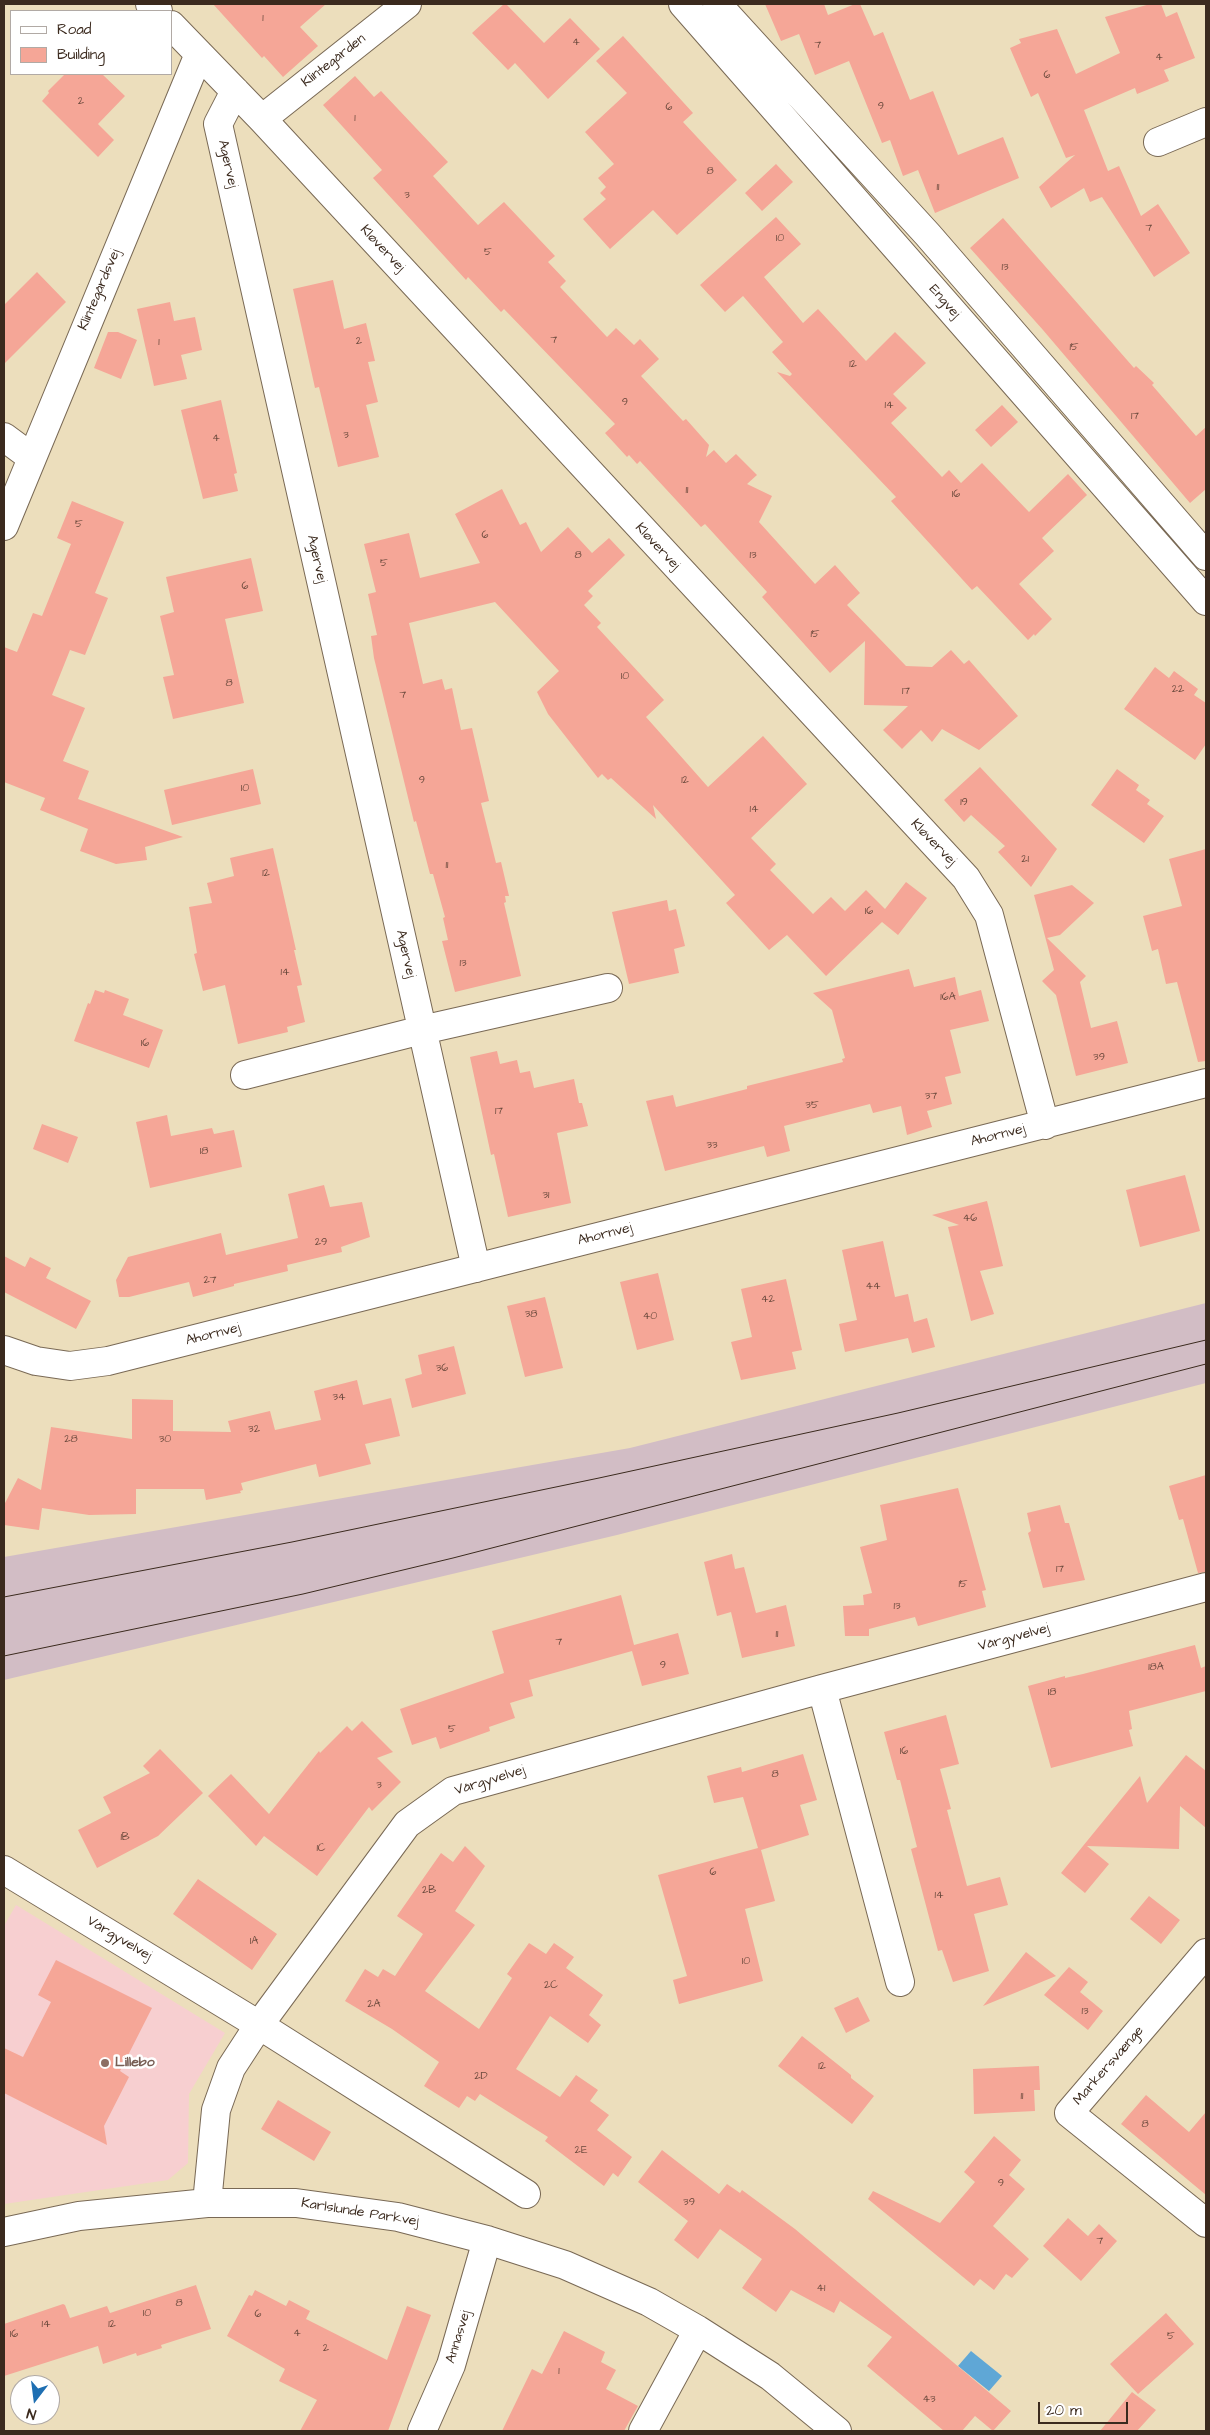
<!DOCTYPE html>
<html>
<head>
<meta charset="utf-8">
<style>
  body { margin:0 }
  #map { position:relative; width:1210px; height:2435px; overflow:hidden; background:#ecdebc; font-family:"Architects Daughter",sans-serif }
  canvas { display:block }
  .frame { position:absolute; inset:0; border:5px solid #3b2a1e; pointer-events:none }
  .legend { position:absolute; left:10px; top:10px; width:162px; height:65px; box-sizing:border-box; background:#fff; border:1px solid #b1aaa5; margin:0; padding:6px 9px; list-style:none; font-size:15px; color:#3b2a1e }
  .legend li { display:flex; align-items:center; gap:10px; height:25px }
  .legend b { width:25px; border:1px solid #b1aaa5 }
  .north { position:absolute; left:10px; top:2375px; width:50px; height:50px; box-sizing:border-box; background:#fff; border:1px solid #b1aaa5; border-radius:50%; rotate:195deg; font-size:14px; font-weight:700; line-height:20px; text-align:center; color:#3b2a1e }
  .north::after { content:''; display:block; margin:auto; width:18px; height:22px; background:#1f6fb2; clip-path:polygon(50% 0,100% 100%,50% 72%,0 100%) }
  .scale { position:absolute; left:1038px; top:2402px; width:90px; height:22px; box-sizing:border-box; border:2px solid #3b2a1e; border-top:0; padding-left:6px; font-size:15px; line-height:18px; white-space:nowrap; color:#3b2a1e; -webkit-text-stroke:4px #fff; paint-order:stroke }
</style>
</head>
<body>
<div id="map">
<canvas width="1210" height="2435"></canvas>
<div class="frame"></div>
<ul class="legend">
<li><b style="height:6px;background:#fff"></b>Road</li>
<li><b style="height:14px;background:#f5a697"></b>Building</li>
</ul>
<div class="north">N</div>
<div class="scale">20 m</div>
</div>
<script>
const g = document.querySelector('canvas').getContext('2d');
g.lineJoin = 'round';
function fill(path, color) { g.fillStyle = color; g.fill(path, 'evenodd'); }
const toPath = rows => new Path2D(rows.map(r => 'M' + r).join(''));
function stroke(path, color, width, dash) { g.strokeStyle = color; g.lineWidth = width; g.lineCap = dash ? 'butt' : 'round'; g.setLineDash(dash || []); g.stroke(path); }
function drawText(font, color, halo, rows, align = 'center') {
  g.font = font + ' "Architects Daughter",sans-serif'; g.lineWidth = 5; g.setLineDash([]); g.textBaseline = 'middle'; g.strokeStyle = halo; g.fillStyle = color; for (const [text, x, y, turn = 0] of rows) {
    g.save(); g.translate(x, y); g.rotate((+turn || 0) * Math.PI / 180); g.textAlign = isNaN(turn) ? turn : align; if (halo) g.strokeText(text, 0, 0); g.fillText(text, 0, 0); g.restore();
  }
}
fill(toPath([
  [16,1905,225,2033,189,2094,188,2163,168,2180,4,2204,4,1926]
]), '#f7cfd0');
fill(toPath([
  [1206,1303,1206,1383,617,1535,4,1680,4,1557,630,1448]
]), '#d2bdc5');
fill(toPath([
  [971,2351,1002,2376,989,2391,958,2366]
]), '#5fa7d6');
fill(toPath([
  [213,4,326,4,300,27,318,46,283,77,264,56,262,58],
  [504,4,506,4,544,43,570,18,600,49,548,99,515,63,508,70,472,33],
  [765,4,824,4,828,15,855,4,860,4,874,36,883,32,910,100,933,91,958,155,1003,137,1019,178,935,213,918,170,903,176,890,140,882,143,849,61,815,75,799,34,781,41],
  [1150,4,1161,4,1166,17,1177,12,1195,58,1164,70,1169,81,1137,94,1135,88,1084,110,1108,171,1119,166,1141,216,1158,204,1190,253,1154,277,1102,197,1090,202,1084,188,1051,208,1039,187,1075,155,1066,158,1038,93,1031,97,1010,48,1021,43,1019,39,1057,29,1076,74,1120,53,1105,17],
  [623,36,693,113,683,122,737,180,677,235,653,210,610,249,583,219,606,199,600,193,606,187,598,178,614,164,585,132,627,93,596,61],
  [65,74,102,74,125,96,98,124,114,140,98,157,42,101,49,93,48,91],
  [355,76,374,97,381,91,448,162,433,176,478,225,504,202,555,256,548,262,566,281,560,287,607,337,616,328,634,345,640,339,659,359,641,376,683,421,686,419,709,445,706,457,714,450,726,463,736,454,757,475,747,484,772,496,759,522,815,584,835,565,860,593,847,605,906,666,932,667,951,650,964,664,969,660,1018,716,979,750,942,729,932,742,921,730,902,749,883,730,908,706,864,705,865,641,830,673,762,597,767,592,705,524,701,527,640,461,637,464,629,455,627,457,605,433,615,424,504,309,501,312,468,277,466,280,373,178,382,170,323,105],
  [776,164,793,182,762,211,745,193],
  [776,217,801,244,764,277,803,323,818,309,866,361,895,332,926,363,893,394,907,408,891,423,942,477,949,470,961,483,982,463,1029,512,1068,474,1087,495,1042,538,1054,551,1019,584,1052,619,1035,636,1034,634,1028,640,977,586,972,590,891,501,896,497,777,372,790,376,792,374,772,352,783,342,743,296,725,312,700,285],
  [1003,218,1134,368,1136,366,1154,383,1152,385,1196,436,1206,427,1206,489,1190,503,1043,330,970,248],
  [37,272,66,302,4,364,4,305],
  [333,280,344,329,366,323,375,361,368,362,378,402,366,405,379,457,338,467,319,387,315,388,293,289],
  [170,302,174,321,195,317,202,350,181,355,187,379,154,386,137,309],
  [108,332,118,332,137,340,121,379,94,368],
  [221,400,237,473,234,474,238,491,203,499,181,410],
  [1002,405,1018,422,991,447,975,430],
  [502,489,520,525,526,522,541,552,568,527,592,553,609,538,625,555,588,591,593,596,584,605,601,623,597,627,664,700,646,717,708,787,763,736,807,784,751,838,776,864,770,870,813,914,831,897,845,911,866,890,885,909,906,882,927,898,898,935,882,922,826,976,787,935,769,950,726,903,735,895,653,805,656,819,611,778,608,780,602,774,598,778,548,714,537,692,559,671,495,602,409,623,423,684,442,679,445,690,452,688,461,730,472,728,489,801,481,803,496,863,501,862,509,896,505,896,506,902,504,903,521,976,455,992,442,941,448,940,443,918,445,917,433,874,430,874,416,821,414,822,374,658,371,636,377,635,368,594,376,592,364,544,409,533,420,578,480,563,455,514],
  [72,501,124,522,95,593,108,598,85,655,70,650,52,695,85,708,63,761,89,771,78,799,183,837,145,847,147,860,116,864,80,851,88,829,40,810,45,798,4,782,4,647,17,652,33,613,42,616,71,544,57,538],
  [251,558,263,611,225,619,244,703,173,719,163,677,174,675,160,616,174,612,166,577],
  [1155,667,1169,678,1174,671,1198,689,1194,695,1206,703,1206,744,1195,760,1124,709],
  [980,767,1057,849,1031,887,998,852,1005,846,971,815,964,822,944,800],
  [253,769,261,804,172,825,164,790],
  [1117,769,1139,785,1136,790,1150,800,1147,804,1164,816,1144,843,1091,805],
  [273,848,296,950,294,950,302,985,297,986,305,1022,287,1027,288,1032,238,1044,225,985,203,991,194,954,197,953,189,907,212,903,207,883,234,876,230,858],
  [1206,849,1206,1061,1198,1062,1177,982,1166,984,1158,949,1152,951,1143,916,1182,906,1169,859],
  [1072,885,1094,903,1060,935,1047,938,1086,976,1080,982,1091,1028,1117,1021,1128,1063,1076,1076,1056,995,1042,981,1054,970,1034,895],
  [667,900,669,911,676,909,685,946,674,949,679,973,629,984,612,912],
  [909,969,914,987,955,977,959,996,981,990,989,1021,950,1030,961,1073,945,1077,952,1104,927,1111,932,1127,907,1135,901,1106,873,1113,870,1104,784,1126,790,1151,767,1157,764,1146,665,1171,646,1101,673,1095,676,1107,747,1089,747,1086,843,1062,842,1059,845,1058,832,1010,813,993],
  [95,990,104,993,105,990,129,999,123,1015,163,1030,149,1068,74,1041,88,1003,90,1004],
  [497,1051,500,1064,517,1060,520,1073,530,1071,534,1088,574,1079,579,1103,582,1103,588,1126,557,1133,571,1203,508,1217,494,1154,491,1155,470,1057],
  [167,1115,171,1136,212,1128,214,1134,234,1130,242,1167,150,1188,136,1122],
  [42,1124,78,1137,68,1163,33,1149],
  [1185,1175,1200,1231,1140,1247,1126,1190],
  [324,1185,330,1207,362,1202,370,1237,341,1247,342,1252,287,1265,288,1271,234,1284,234,1286,193,1297,189,1282,129,1297,119,1297,116,1280,128,1257,221,1233,226,1255,298,1238,288,1194],
  [987,1201,1003,1266,980,1271,994,1314,971,1321,948,1227,959,1225,932,1215],
  [883,1241,895,1297,908,1294,914,1322,927,1318,935,1347,912,1353,908,1338,845,1352,839,1324,857,1320,842,1250],
  [4,1256,25,1267,30,1257,51,1268,46,1278,91,1301,76,1329,4,1292],
  [658,1273,674,1340,637,1350,620,1282],
  [786,1279,802,1350,792,1352,796,1369,741,1380,731,1342,752,1337,741,1289],
  [545,1297,563,1368,525,1377,507,1306],
  [454,1346,466,1394,412,1408,405,1379,422,1374,418,1355],
  [357,1380,363,1405,391,1398,400,1436,365,1444,371,1464,319,1477,316,1464,241,1483,243,1490,240,1491,241,1493,206,1500,204,1489,136,1489,136,1514,89,1515,42,1508,39,1530,4,1525,4,1505,18,1478,41,1490,51,1427,132,1439,132,1399,173,1400,173,1431,231,1432,228,1421,270,1411,275,1430,321,1420,314,1391],
  [1206,1475,1206,1572,1198,1573,1183,1519,1179,1520,1169,1486],
  [958,1488,986,1590,982,1591,986,1607,918,1626,915,1617,869,1629,869,1636,845,1636,843,1606,864,1605,863,1595,872,1593,860,1547,887,1540,880,1505],
  [1060,1505,1065,1523,1069,1523,1085,1580,1043,1588,1028,1533,1031,1531,1027,1513],
  [732,1554,735,1569,744,1567,756,1613,786,1605,795,1646,742,1658,731,1612,717,1616,704,1562],
  [621,1595,634,1645,678,1633,689,1674,642,1686,632,1651,529,1680,533,1696,510,1703,515,1718,489,1727,490,1731,440,1749,436,1737,412,1745,400,1709,504,1673,492,1631],
  [1195,1645,1201,1668,1206,1666,1206,1691,1129,1711,1132,1729,1129,1730,1133,1746,1051,1768,1028,1686,1065,1676,1065,1678,1083,1674],
  [946,1715,959,1764,940,1769,951,1809,947,1810,967,1886,1000,1877,1008,1905,974,1914,989,1971,953,1982,942,1950,938,1951,911,1849,917,1847,900,1780,897,1780,884,1732],
  [362,1721,393,1752,377,1758,401,1782,372,1811,369,1807,317,1876,264,1836,256,1846,208,1796,231,1774,269,1814,319,1751,320,1753,347,1726,352,1731],
  [160,1749,203,1793,158,1836,97,1868,78,1830,111,1813,103,1797,150,1773,143,1766],
  [803,1754,817,1800,800,1805,809,1835,761,1850,775,1901,745,1909,763,1981,679,2004,673,1980,687,1976,658,1875,758,1848,743,1797,714,1803,707,1776,741,1767,742,1772],
  [1186,1755,1206,1771,1206,1828,1180,1806,1179,1849,1087,1846,1109,1864,1085,1893,1061,1873,1140,1776,1147,1803],
  [465,1846,485,1866,455,1911,475,1925,425,1991,479,2029,512,1978,507,1974,529,1943,546,1954,554,1943,574,1957,566,1968,603,1995,589,2015,601,2025,588,2043,550,2016,516,2069,560,2097,576,2075,598,2090,590,2101,609,2115,597,2130,632,2157,618,2177,613,2173,604,2186,545,2141,548,2137,480,2094,475,2101,467,2096,459,2108,424,2086,439,2062,392,2029,345,2001,365,1969,378,1977,383,1969,395,1976,423,1934,397,1916,441,1853,453,1862],
  [198,1879,277,1934,252,1970,173,1914],
  [1149,1896,1180,1920,1161,1944,1130,1919],
  [1026,1952,1056,1976,983,2006],
  [56,1960,152,2008,120,2071,129,2077,104,2126,107,2145,4,2093,4,2048,23,2057,51,2002,38,1995],
  [1069,1967,1088,1982,1080,1992,1103,2011,1088,2030,1044,1995],
  [858,1997,870,2021,846,2033,834,2008],
  [802,2036,851,2075,851,2078,874,2096,852,2124,778,2066],
  [1039,2066,1040,2090,1034,2090,1035,2111,974,2114,973,2069],
  [1146,2095,1189,2132,1206,2112,1206,2195,1121,2124],
  [278,2100,331,2132,314,2161,261,2129],
  [994,2136,1021,2160,1009,2175,1025,2189,993,2226,1029,2259,1012,2278,1006,2274,994,2290,980,2279,974,2286,868,2199,873,2191,940,2223,975,2182,964,2172],
  [662,2150,719,2194,727,2184,740,2193,742,2190,795,2229,1011,2411,993,2431,975,2416,962,2431,944,2431,867,2366,892,2337,840,2301,834,2313,791,2290,776,2312,742,2288,762,2259,720,2229,698,2259,674,2240,688,2221,638,2182],
  [1068,2218,1088,2236,1099,2224,1117,2241,1081,2281,1043,2246],
  [196,2285,211,2329,161,2345,162,2348,137,2356,136,2353,103,2364,98,2346,4,2376,4,2324,63,2304,65,2305,70,2318,107,2306,110,2313],
  [255,2290,286,2306,289,2300,310,2311,306,2319,387,2360,407,2306,431,2315,388,2431,300,2431,317,2400,279,2381,285,2369,227,2336,249,2295,252,2296],
  [1166,2313,1194,2344,1138,2394,1110,2364],
  [564,2331,605,2352,601,2362,616,2370,606,2389,638,2406,624,2431,502,2431,532,2369,542,2374],
  [1132,2392,1156,2410,1137,2431,1100,2431]
]), '#f5a697');
const minor = toPath([
  [150,4,158,11],
  [683,4,1206,601],
  [717,4,928,235,1206,556],
  [171,25,262,119,966,878,989,915,1045,1125],
  [235,91,218,124,476,1268],
  [262,119,407,4],
  [1158,142,1206,122],
  [4,437,31,457],
  [4,526,199,54],
  [245,1075,422,1030,608,988],
  [4,1350,36,1361,70,1366,108,1361,1206,1083],
  [822,1689,900,1982],
  [4,1870,259,2025,526,2194],
  [1206,1953,1069,2113,1206,2223],
  [207,2203,216,2110,231,2068,259,2025,407,1824,453,1791,822,1689,1206,1587],
  [4,2232,79,2216,207,2203,296,2203,398,2217,487,2240,565,2265,649,2302,698,2330,770,2376,837,2431],
  [422,2431,451,2365,487,2240],
  [643,2431,698,2330]
]);
stroke(minor, '#796955', 30);
stroke(minor, '#fff', 28);
stroke(toPath([
  [4,1597,292,1542,599,1478,898,1413,1206,1340],
  [4,1656,303,1594,453,1558,1206,1364]
]), '#3b2a1e', 1);
for (const [x, y, r, color] of [
  [105,2063,5,"#8d6e63"]
]) { const dot = new Path2D(); dot.arc(x, y, r, 0, 2 * Math.PI); g.fillStyle = color; g.fill(dot); stroke(dot, '#fff', 2); }
drawText('11px', '#6a493c', null, [
  ["1",263,19],
  ["4",576,43],
  ["7",818,46],
  ["4",1159,58],
  ["6",1047,76],
  ["2",81,102],
  ["9",881,107],
  ["6",669,108],
  ["1",355,119],
  ["8",710,172],
  ["11",938,188],
  ["3",407,196],
  ["7",1149,229],
  ["10",780,239],
  ["5",488,253],
  ["13",1005,268],
  ["7",554,341],
  ["2",359,342],
  ["1",159,343],
  ["15",1074,348],
  ["12",853,365],
  ["9",625,403],
  ["14",889,406],
  ["17",1135,417],
  ["3",346,436],
  ["4",216,439],
  ["11",687,491],
  ["16",956,495],
  ["5",79,525],
  ["6",485,536],
  ["8",578,556],
  ["13",753,556],
  ["5",384,564],
  ["6",245,587],
  ["15",815,635],
  ["10",625,677],
  ["8",229,684],
  ["22",1178,690],
  ["17",906,692],
  ["7",403,696],
  ["9",422,781],
  ["12",685,781],
  ["10",245,789],
  ["19",964,803],
  ["14",754,810],
  ["21",1025,860],
  ["11",447,866],
  ["12",266,874],
  ["16",869,912],
  ["13",463,964],
  ["14",285,973],
  ["16A",948,998],
  ["16",145,1044],
  ["39",1099,1058],
  ["37",931,1097],
  ["35",812,1106],
  ["17",499,1112],
  ["33",712,1146],
  ["18",204,1152],
  ["31",546,1196],
  ["46",970,1219],
  ["29",321,1243],
  ["27",210,1281],
  ["44",873,1287],
  ["42",768,1300],
  ["38",531,1315],
  ["40",650,1317],
  ["36",442,1369],
  ["34",339,1398],
  ["32",254,1430],
  ["28",71,1440],
  ["30",165,1440],
  ["17",1060,1570],
  ["15",963,1585],
  ["13",897,1607],
  ["11",777,1635],
  ["7",559,1643],
  ["9",663,1666],
  ["18A",1156,1668],
  ["18",1052,1693],
  ["5",452,1730],
  ["16",904,1752],
  ["8",775,1775],
  ["3",379,1786],
  ["1B",125,1838],
  ["1C",321,1849],
  ["6",713,1873],
  ["2B",429,1891],
  ["14",939,1896],
  ["1A",254,1942],
  ["10",746,1962],
  ["2C",551,1986],
  ["2A",374,2005],
  ["13",1085,2012],
  ["12",822,2067],
  ["2D",481,2077],
  ["11",1022,2097],
  ["8",1145,2125],
  ["2E",581,2151],
  ["9",1001,2184],
  ["39",689,2203],
  ["7",1100,2242],
  ["41",821,2289],
  ["8",179,2304],
  ["10",147,2314],
  ["6",258,2315],
  ["14",46,2325],
  ["12",112,2325],
  ["4",297,2334],
  ["16",14,2335],
  ["5",1171,2337],
  ["2",326,2349],
  ["1",559,2372],
  ["43",929,2400]
]);
drawText('14px', '#3b2a1e', '#fff', [
  ["Klintegården",334,61,-38],
  ["Agervej",227,164,77],
  ["Kløvervej",382,249,47],
  ["Klintegårdsvej",100,290,-67],
  ["Engvej",944,302,49],
  ["Kløvervej",657,547,47],
  ["Agervej",316,559,77],
  ["Kløvervej",933,843,46],
  ["Agervej",405,954,77],
  ["Ahornvej",998,1136,-14],
  ["Ahornvej",605,1235,-14],
  ["Ahornvej",213,1335,-14],
  ["Vårgyvelvej",1014,1638,-15],
  ["Vårgyvelvej",490,1781,-17],
  ["Vårgyvelvej",119,1939,31],
  ["Markersvænge",1109,2066,-49],
  ["Karlslunde Parkvej",360,2213,9],
  ["Annasvej",459,2337,-73]
]);
drawText('bold 14px', '#785e54', '#fff', [
  ["Lillebo",115,2063]
], 'left');
</script>
</body>
</html>
